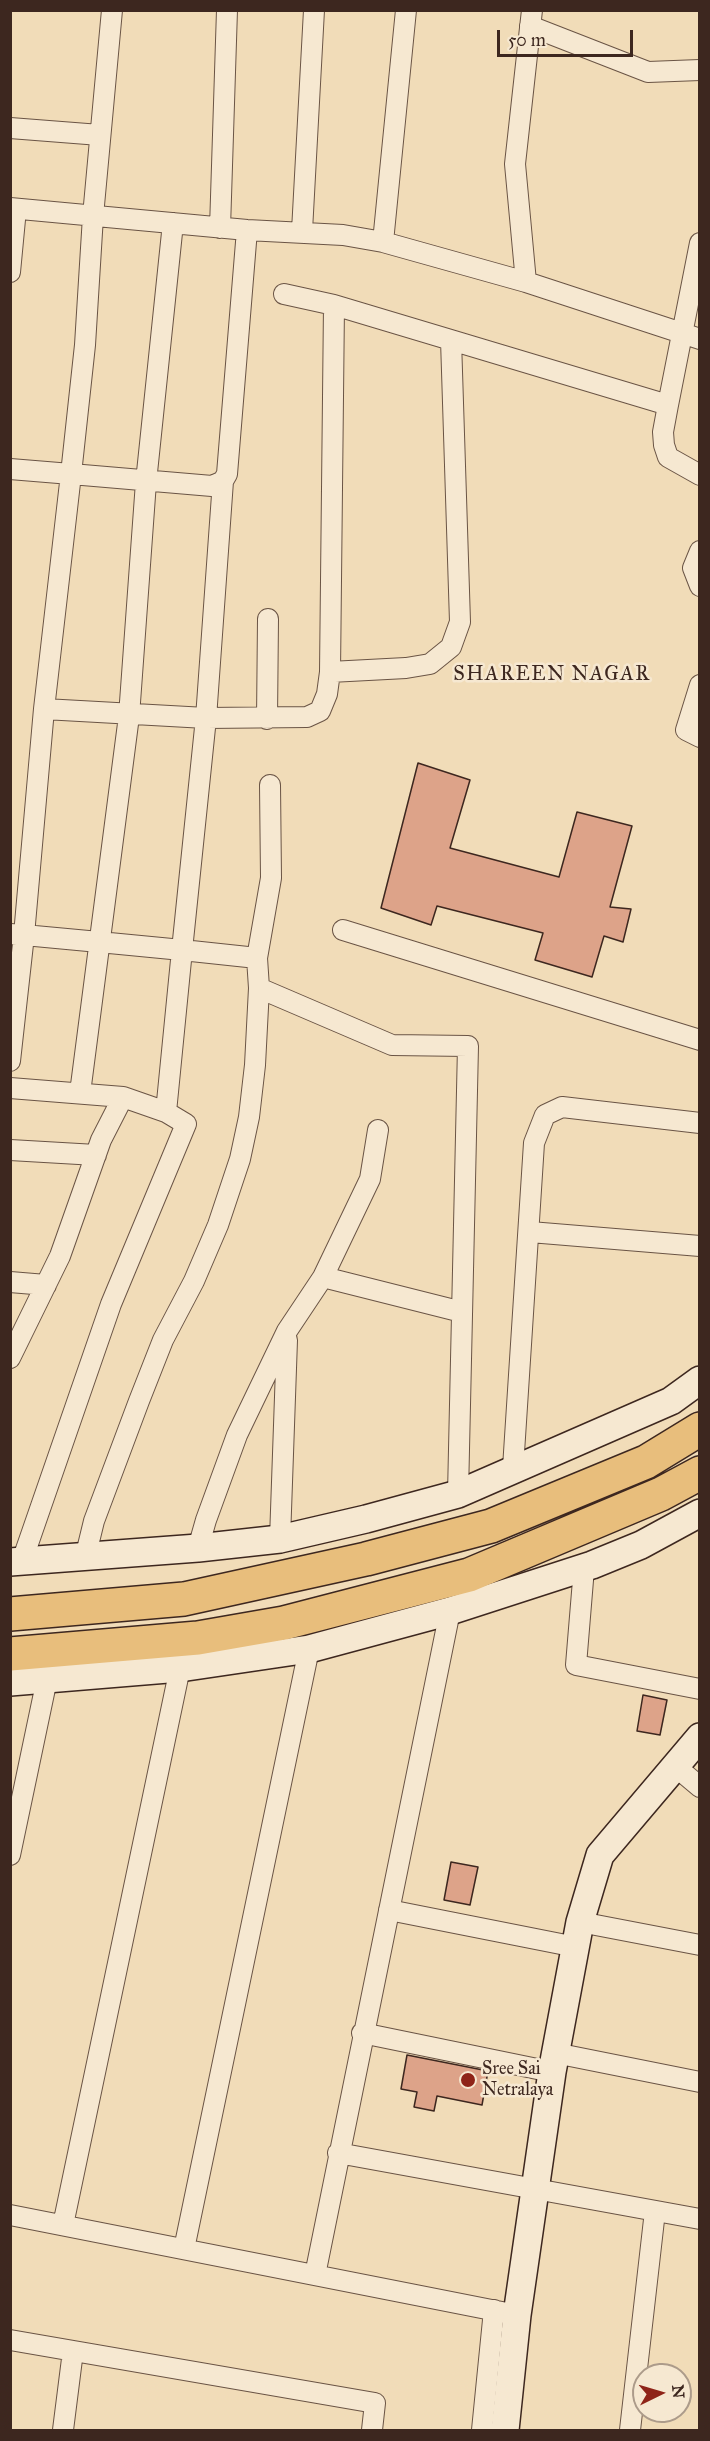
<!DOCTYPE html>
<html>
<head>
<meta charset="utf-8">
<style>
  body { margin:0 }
  #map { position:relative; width:710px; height:2441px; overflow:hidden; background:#f1dcb8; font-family:"IM FELL Great Primer",serif }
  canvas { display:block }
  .frame { position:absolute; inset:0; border:12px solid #3d271f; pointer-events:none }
  .north { position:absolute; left:632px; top:2363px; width:60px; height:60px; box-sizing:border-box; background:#f6e8d1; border:2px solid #ac9b8a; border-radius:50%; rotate:85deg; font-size:16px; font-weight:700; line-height:24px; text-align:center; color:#3d271f }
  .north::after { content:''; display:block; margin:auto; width:21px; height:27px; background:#8f2418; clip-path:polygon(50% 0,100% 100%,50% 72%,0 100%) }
  .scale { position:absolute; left:497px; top:30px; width:136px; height:27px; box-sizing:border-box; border:3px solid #3d271f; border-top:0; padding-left:8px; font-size:18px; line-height:21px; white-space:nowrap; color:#3d271f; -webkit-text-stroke:4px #f6e8d1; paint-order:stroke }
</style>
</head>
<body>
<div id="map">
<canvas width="710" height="2441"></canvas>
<div class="frame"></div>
<div class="north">N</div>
<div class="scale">50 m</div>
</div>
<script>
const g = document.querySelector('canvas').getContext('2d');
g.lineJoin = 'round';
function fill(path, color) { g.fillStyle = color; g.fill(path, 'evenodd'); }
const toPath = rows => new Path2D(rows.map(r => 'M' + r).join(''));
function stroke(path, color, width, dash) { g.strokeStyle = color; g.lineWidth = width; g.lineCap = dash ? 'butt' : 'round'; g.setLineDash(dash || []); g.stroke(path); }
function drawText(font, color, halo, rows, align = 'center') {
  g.font = font + ' "IM FELL Great Primer",serif'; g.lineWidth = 5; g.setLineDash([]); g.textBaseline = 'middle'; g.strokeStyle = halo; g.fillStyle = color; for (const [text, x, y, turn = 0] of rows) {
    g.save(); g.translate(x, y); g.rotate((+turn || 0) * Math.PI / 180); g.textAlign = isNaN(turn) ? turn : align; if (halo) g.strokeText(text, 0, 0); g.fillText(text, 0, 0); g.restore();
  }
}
const building = toPath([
  [418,763,470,780,450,848,559,877,577,812,632,826,610,907,631,909,623,942,604,936,592,977,535,960,543,933,437,906,431,925,381,908,418,763],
  [643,1695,667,1700,660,1735,637,1731,643,1695],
  [451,1862,478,1867,470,1905,444,1900,451,1862],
  [407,2055,488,2071,482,2105,437,2096,434,2111,414,2107,417,2092,401,2089,407,2055]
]);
fill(building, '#dda389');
stroke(building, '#3d271f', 1.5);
const street = toPath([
  [532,10,515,164,526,282,700,339],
  [530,26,648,72,700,70],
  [10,128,100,135],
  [10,208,247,230,343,235,383,242,526,282],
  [220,228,227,10],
  [302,231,314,10],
  [383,242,406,10],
  [10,272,16,209],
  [334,305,668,405,663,432,664,445,668,457,700,475],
  [668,405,700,243],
  [10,469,71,474,85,345,93,216,112,10],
  [223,481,206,718,307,717,320,711,327,694,330,672,334,305,284,294],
  [700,551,693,568,700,586],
  [330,672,406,668,430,664,451,647,460,622,451,340],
  [700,685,686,730,700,737],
  [44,709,71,474,212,486,223,481,227,474,247,230],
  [267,719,268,619],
  [343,930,700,1040],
  [10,934,24,935,99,942,182,950,206,718,44,709,24,935,10,1061],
  [259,988,392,1045,468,1046,458,1494],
  [10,1088,123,1097,166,1112,186,1124,111,1304,22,1561],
  [80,1093,129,716,146,482,173,223],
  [166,1112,182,950,257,958],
  [10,1150,96,1155],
  [530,1232,700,1246],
  [323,1277,462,1312],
  [10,1282,46,1285],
  [10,1358,60,1256,101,1140,123,1097],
  [513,1468,534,1143,545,1115,562,1107,700,1123],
  [280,1539,287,1340],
  [198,1548,206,1520,237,1435,287,1331,323,1277,370,1179,378,1130],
  [85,1558,94,1521,139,1401,163,1340,194,1281,218,1225,240,1159,249,1117,255,1065,259,988,257,958,271,878,270,785],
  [584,1568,576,1665,700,1689],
  [675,1766,700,1787],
  [10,1855,47,1679],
  [389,1910,576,1947],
  [580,1922,700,1945],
  [362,2033,552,2072],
  [555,2053,700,2082],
  [338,2153,700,2219],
  [10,2215,517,2315],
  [63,2225,180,1668],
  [184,2249,309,1649],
  [315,2275,450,1611],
  [10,2340,375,2403,372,2430],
  [63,2430,73,2351],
  [482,2430,494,2310],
  [630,2430,655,2211]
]);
const secondary = toPath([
  [10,1562,198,1548,280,1539,366,1519,458,1494,671,1401,700,1380],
  [10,1682,180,1668,309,1649,450,1611,592,1565,641,1545,700,1513],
  [505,2430,517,2315,552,2072,580,1922,600,1855,700,1737]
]);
const highway = toPath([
  [10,1614,184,1599,366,1559,491,1526,646,1462,700,1429],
  [10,1654,198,1638,284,1623,469,1575,661,1494,700,1473]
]);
stroke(street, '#6a5445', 22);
stroke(secondary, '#3d271f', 30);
stroke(highway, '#3d271f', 36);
stroke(street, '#f6e8d1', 20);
stroke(secondary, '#f6e8d1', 27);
stroke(highway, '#e8be7c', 33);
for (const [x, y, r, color] of [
  [468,2080,8,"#8f2418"]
]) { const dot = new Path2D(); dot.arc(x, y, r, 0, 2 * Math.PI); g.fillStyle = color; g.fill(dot); stroke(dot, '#f6e8d1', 2); }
drawText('18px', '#3d271f', '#f6e8d1', [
  ["Sree Sai",482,2070],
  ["Netralaya",482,2091]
], 'left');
g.letterSpacing = '1.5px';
drawText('20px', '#3d271f', '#f6e8d1', [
  ["SHAREEN NAGAR",552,675]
]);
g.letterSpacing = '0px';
</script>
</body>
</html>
